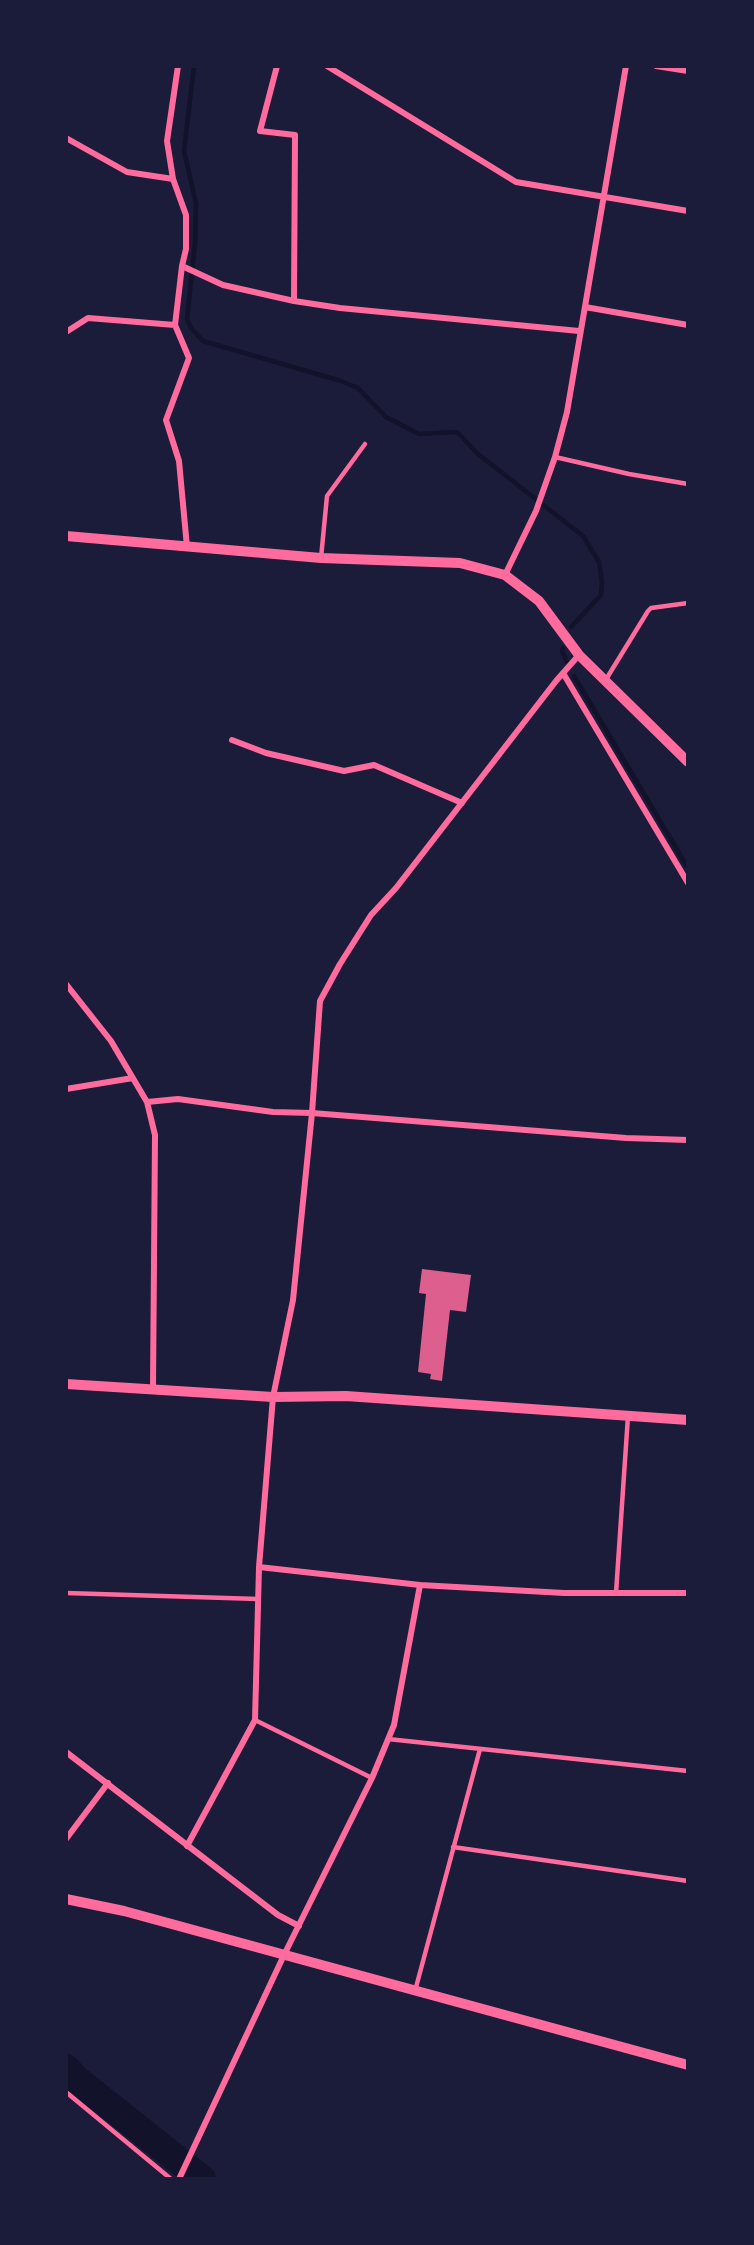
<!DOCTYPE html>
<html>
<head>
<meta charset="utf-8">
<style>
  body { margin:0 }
  #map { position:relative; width:754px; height:2245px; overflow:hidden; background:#1b1b3a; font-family:"Exo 2",sans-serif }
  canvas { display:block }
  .frame { position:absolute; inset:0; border:68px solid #1b1b3a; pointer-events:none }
</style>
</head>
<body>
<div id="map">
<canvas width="754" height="2245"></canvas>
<div class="frame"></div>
</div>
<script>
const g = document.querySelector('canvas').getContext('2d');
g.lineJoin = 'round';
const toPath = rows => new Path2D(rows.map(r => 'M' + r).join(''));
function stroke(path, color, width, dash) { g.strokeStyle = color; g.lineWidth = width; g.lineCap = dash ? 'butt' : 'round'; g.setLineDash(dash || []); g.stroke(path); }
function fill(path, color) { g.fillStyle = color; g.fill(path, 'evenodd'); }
stroke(toPath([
  [194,66,184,151,196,203,195,244,187,319,191,328,203,341,341,381,358,388,386,417,419,434,457,432,478,454,583,536,599,562,602,582,601,595,571,627],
  [563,648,562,651,567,662],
  [574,676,688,868]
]), '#12122b', 4.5);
stroke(toPath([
  [66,2068,76,2079,202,2179]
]), '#12122b', 28);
fill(toPath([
  [422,1269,471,1275,466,1312,450,1310,442,1381,430,1379,431,1374,418,1372,426,1294,419,1293]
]), '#dd5f8e');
stroke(toPath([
  [555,457,629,474,688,484],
  [321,558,327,496,365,444],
  [605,681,648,611,651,608,688,603],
  [66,1593,258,1599],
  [616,1593,628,1416],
  [255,1720,372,1778],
  [388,1739,688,1771],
  [453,1847,688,1881],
  [415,1991,480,1749],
  [66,2092,171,2179]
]), '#ff6b9d', 4.5);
stroke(toPath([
  [178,66,167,141,173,179,186,215,186,249,182,266,175,325,189,358,166,420,179,461,187,547],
  [277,66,260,131,295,135,294,301],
  [327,66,516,182,688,211],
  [656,66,688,71],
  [66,138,127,172,173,179],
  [182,266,223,285,294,301,340,308,579,331],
  [585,307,688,325],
  [66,332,88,318,175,325],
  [505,575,536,511,555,457,567,412,626,66],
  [563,673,688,883],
  [232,740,266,753,344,771,374,765,462,803],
  [66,984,111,1041,147,1102,155,1135,153,1388],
  [66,1089,133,1078],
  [147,1102,178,1099,273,1112,312,1113,626,1138,688,1140],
  [259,1567,420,1585,564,1593,688,1593],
  [66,1752,278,1915,299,1926],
  [66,1839,108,1783],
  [187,1846,255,1720,259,1567,273,1397,293,1300,312,1113,320,1001,340,964,371,915,396,888,556,681,579,655],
  [179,2179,284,1955,372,1778,394,1725,420,1585]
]), '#ff6b9d', 6);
stroke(toPath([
  [66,536,321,558,460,563,505,575,539,601,579,655,688,762],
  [66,1384,273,1397,346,1396,688,1420],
  [66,1899,124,1911,688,2065]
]), '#ff6b9d', 10);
</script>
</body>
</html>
